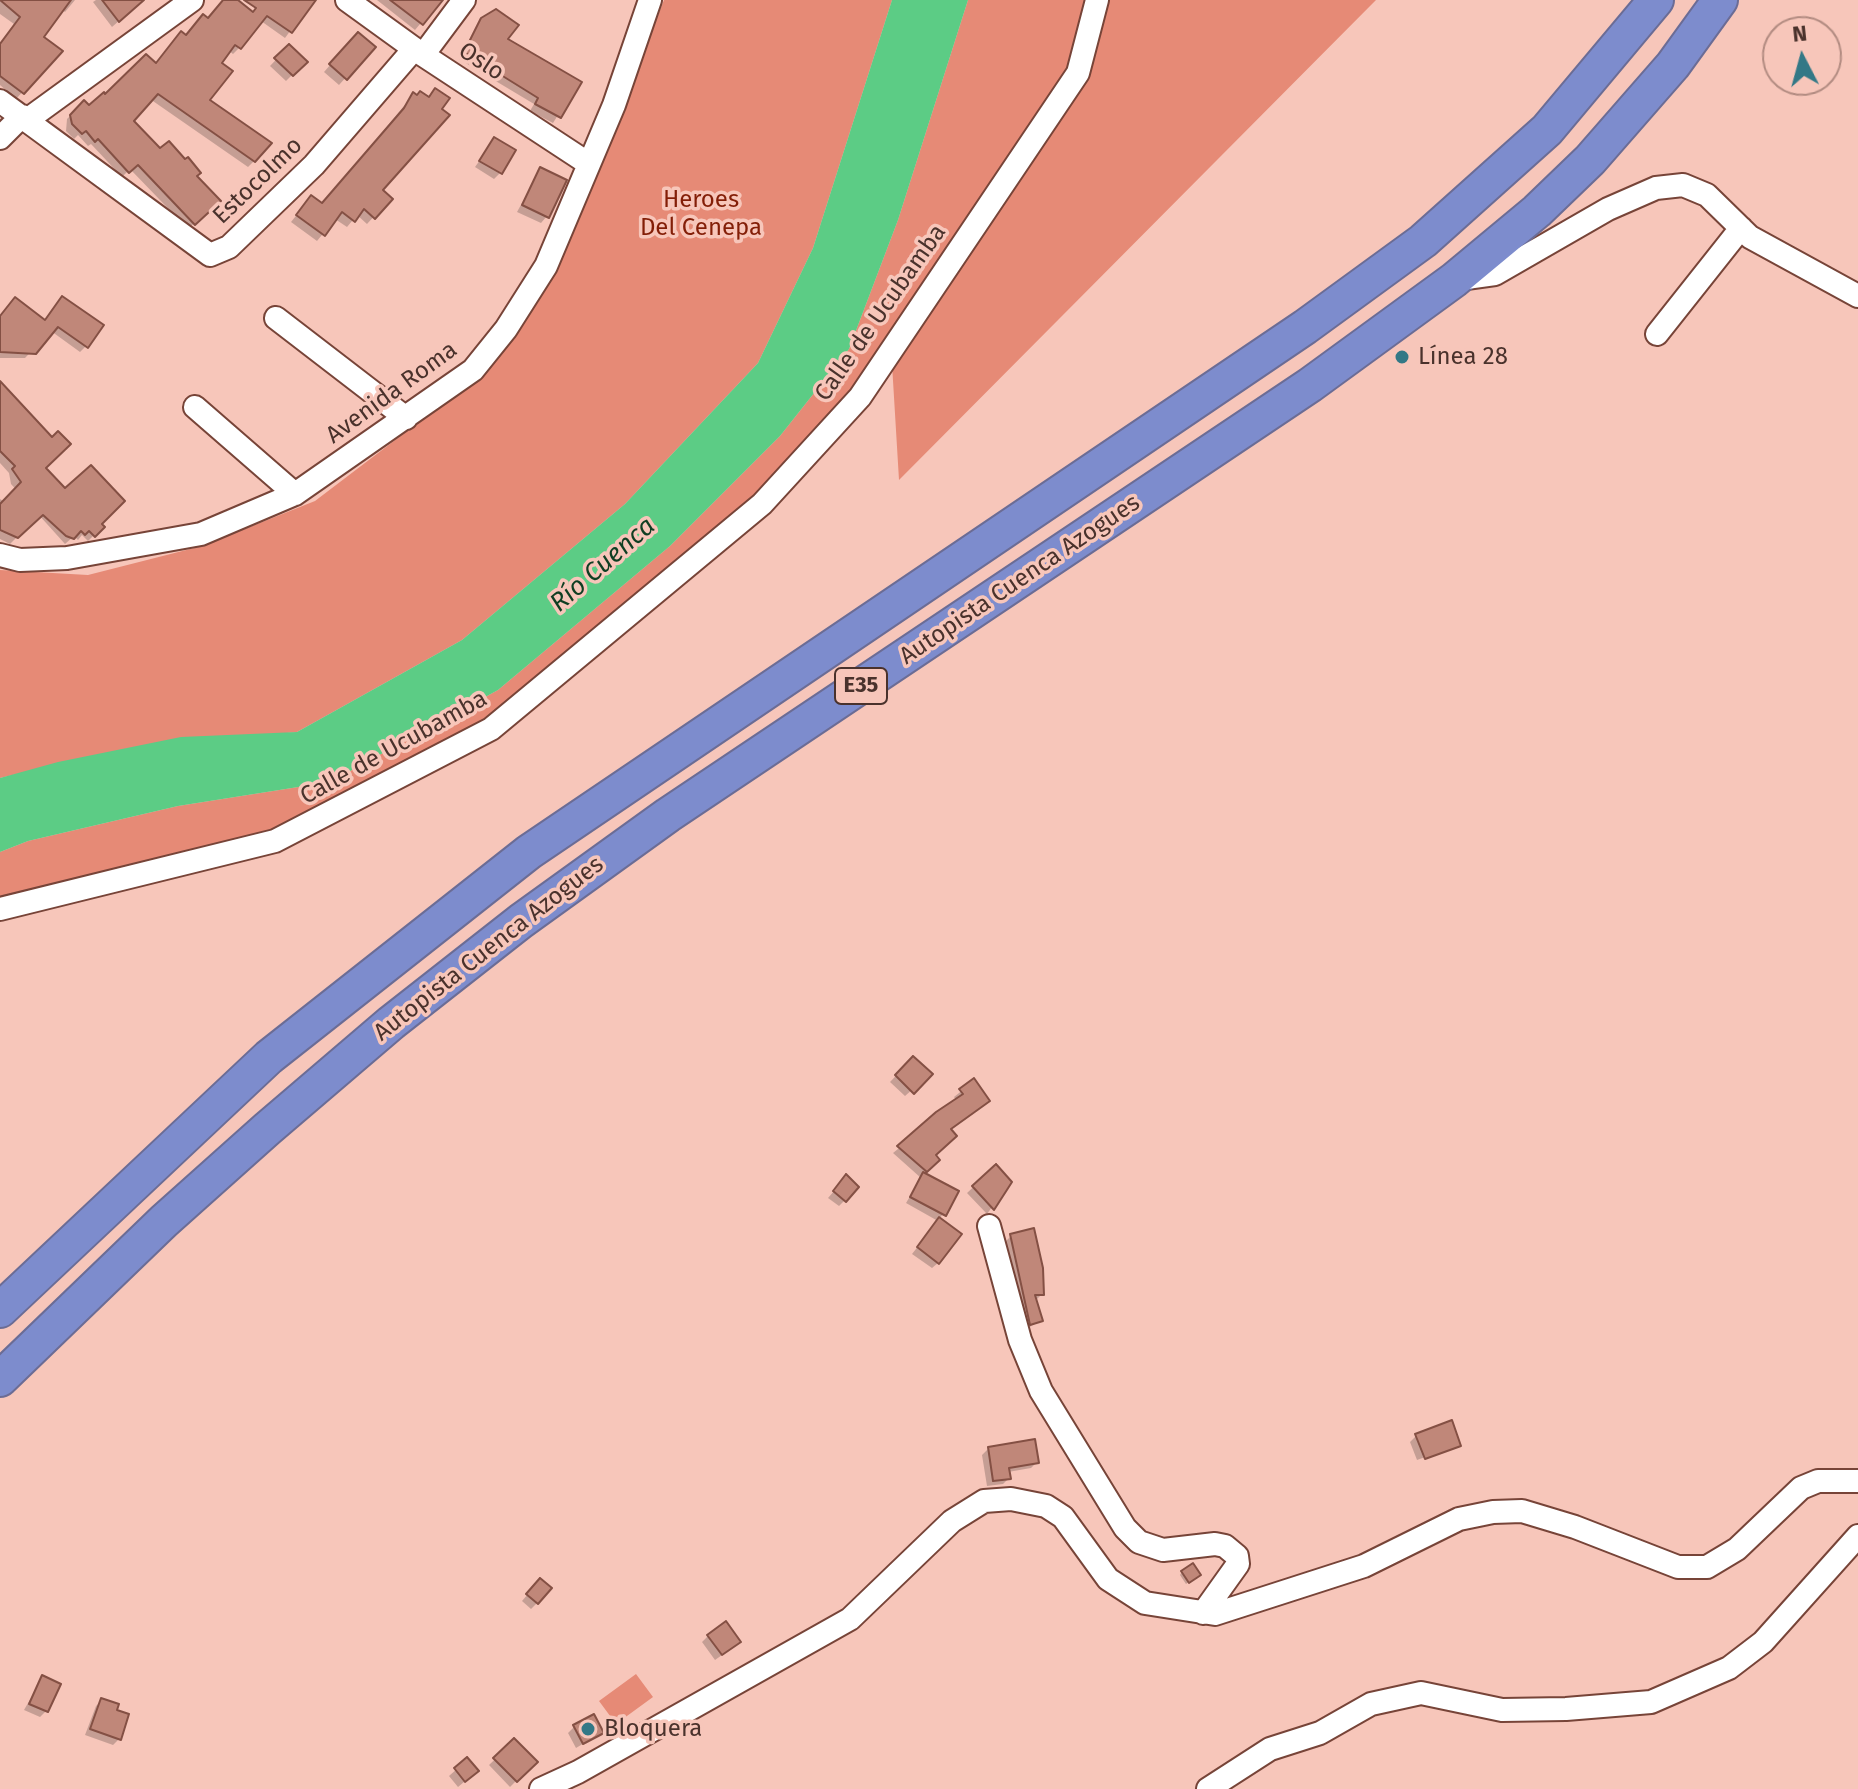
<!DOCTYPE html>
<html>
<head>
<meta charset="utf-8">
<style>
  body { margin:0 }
  #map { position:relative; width:1858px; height:1789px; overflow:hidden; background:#f7c6ba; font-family:"Fira Sans",sans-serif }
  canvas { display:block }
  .north { position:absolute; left:1762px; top:16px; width:80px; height:80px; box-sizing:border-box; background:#f7c6ba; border:2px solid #b28b81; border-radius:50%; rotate:354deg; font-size:22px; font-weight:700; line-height:32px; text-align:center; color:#4a322c }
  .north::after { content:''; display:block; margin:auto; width:28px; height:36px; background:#337886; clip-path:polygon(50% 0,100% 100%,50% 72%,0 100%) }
</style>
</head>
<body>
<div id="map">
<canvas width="1858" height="1789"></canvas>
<div class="north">N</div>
</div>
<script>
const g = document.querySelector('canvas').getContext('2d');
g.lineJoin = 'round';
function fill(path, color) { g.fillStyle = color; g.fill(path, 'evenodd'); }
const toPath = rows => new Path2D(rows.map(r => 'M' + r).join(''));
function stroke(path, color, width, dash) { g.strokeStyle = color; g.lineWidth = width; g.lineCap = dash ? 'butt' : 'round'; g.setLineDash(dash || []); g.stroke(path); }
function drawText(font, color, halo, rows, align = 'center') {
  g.font = font + ' "Fira Sans",sans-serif'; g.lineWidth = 7; g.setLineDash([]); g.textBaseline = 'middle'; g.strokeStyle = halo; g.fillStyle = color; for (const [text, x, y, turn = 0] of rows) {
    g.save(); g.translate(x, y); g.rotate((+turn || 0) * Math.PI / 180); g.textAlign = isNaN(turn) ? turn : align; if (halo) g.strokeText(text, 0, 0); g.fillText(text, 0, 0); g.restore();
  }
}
fill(toPath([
  [664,0,892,0,813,248,758,363,625,504,462,640,297,732,125,749,0,778,0,570,88,575,202,546,315,501,478,377,630,86],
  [968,0,1097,0,1078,73,860,397,762,504,491,729,275,841,0,909,0,852,28,841,178,806,330,782,498,690,670,546,780,436,849,349,898,220],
  [1103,0,1376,0,899,480,892,364,1082,76],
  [636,1674,653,1697,616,1724,599,1701]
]), '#e68a76');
fill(toPath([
  [892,0,968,0,898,220,849,349,780,436,670,546,498,690,330,782,178,806,28,841,0,852,0,778,58,762,181,737,297,732,462,640,625,504,758,363,813,248]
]), '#5ccc85');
fill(toPath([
  [0,0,75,0,65,12,61,9,41,37,60,51,16,99,0,85,0,44,14,24,0,14],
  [96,0,143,0,112,27,93,2],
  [225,0,235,0,252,14,262,0,306,0,310,4,285,38,261,21,239,48,233,54,229,51,219,63,208,100,254,161,248,167,150,99,131,121,160,151,218,201,188,229,130,169,122,177,91,144,88,146,78,135,74,139,66,131,67,119,84,103,89,108,155,65,208,20],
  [377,0,440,0,415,30],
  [488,14,505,40,579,82,553,123,530,111,534,104,459,59],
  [352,40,373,47,339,85,324,72],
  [289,46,305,62,286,81,270,66],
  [435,90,381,191,390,199,367,224,357,215,347,227,335,219,317,241,291,222,311,197,322,205,413,95,427,98],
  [495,139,500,173,494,179,475,167],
  [540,170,547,216,541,223,517,212],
  [56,305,86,346,80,352,51,331,25,358,0,358,0,317,44,322],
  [0,386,43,468,102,527,88,541,82,535,78,540,74,536,65,544,11,484,9,473,0,463],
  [0,499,33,521,10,544,0,539],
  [913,1058,930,1074,905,1096,890,1082],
  [974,1081,934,1156,937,1159,922,1174,956,1192,939,1220,938,1263,932,1268,912,1254,938,1221,906,1203,921,1178,893,1153,957,1101,954,1097],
  [995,1167,1010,1182,987,1214,967,1193],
  [841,1183,845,1200,839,1206,828,1198],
  [1012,1235,1042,1294,1036,1300,1041,1320,1025,1330,1005,1242],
  [1416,1436,1459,1445,1417,1460,1410,1442],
  [989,1448,1037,1462,1031,1468,1008,1472,1009,1478,1003,1484,987,1486,982,1455],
  [1182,1572,1196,1577,1186,1584,1180,1575],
  [534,1587,537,1603,531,1609,522,1601],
  [708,1636,732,1648,715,1660,702,1642],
  [43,1677,46,1711,40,1717,24,1710],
  [102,1700,119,1739,113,1745,85,1735,96,1706],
  [574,1727,601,1733,576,1748,568,1733],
  [514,1741,535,1762,510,1787,489,1765],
  [467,1760,470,1777,458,1787,449,1776]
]), '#0003');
const building = toPath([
  [0,0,71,0,44,37,63,51,24,94,0,76,0,44,20,17,0,0],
  [102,0,144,0,119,22,102,0],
  [223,0,238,0,253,12,256,8,244,0,316,0,292,33,267,16,241,49,235,45,222,63,233,71,210,100,272,143,255,162,158,94,134,121,160,148,169,141,185,159,188,157,201,173,197,176,221,201,195,225,138,165,129,173,98,139,95,142,86,131,82,134,72,124,70,115,84,100,89,105,104,92,105,94,146,54,156,63,181,31,186,35,203,14,208,18,223,0],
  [390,0,443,0,423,25,390,0],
  [496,9,519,25,508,39,582,82,561,118,535,104,538,98,464,52,481,18,496,9],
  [358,32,376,47,347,80,329,64,358,32],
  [289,44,308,62,293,76,274,58,289,44],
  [435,88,450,98,442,109,450,115,383,190,393,199,375,219,364,209,355,222,342,212,325,236,296,215,311,195,322,203,404,108,413,92,417,95,420,91,429,97,435,88],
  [494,137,516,150,502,174,479,161,494,137],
  [540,167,567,180,549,218,522,205,540,167],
  [62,296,104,325,88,348,58,327,36,354,0,352,0,316,15,297,45,320,62,296],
  [0,381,52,437,58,431,71,444,46,468,65,488,91,465,125,501,102,524,105,527,95,537,89,531,85,535,81,531,74,539,66,536,43,515,18,538,0,530,0,504,21,482,12,469,15,466,0,451,0,381],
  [913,1056,933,1074,914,1094,895,1075,913,1056],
  [974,1078,990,1101,951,1129,957,1136,936,1155,940,1160,927,1172,897,1146,936,1112,963,1094,959,1089,974,1078],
  [996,1164,1012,1182,994,1210,972,1186,996,1164],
  [923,1172,959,1191,946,1216,910,1197,923,1172],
  [846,1174,859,1187,846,1202,833,1191,846,1174],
  [939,1217,962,1234,939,1264,917,1247,939,1217],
  [1034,1228,1043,1268,1044,1295,1035,1295,1043,1321,1030,1325,1010,1234,1034,1228],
  [1452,1420,1461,1446,1425,1459,1415,1434,1452,1420],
  [1035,1439,1039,1463,1009,1468,1011,1479,993,1481,988,1447,1035,1439],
  [1193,1563,1201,1575,1189,1583,1181,1571,1193,1563],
  [540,1578,552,1588,538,1604,526,1594,540,1578],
  [726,1621,741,1642,722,1655,707,1635,726,1621],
  [42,1675,61,1684,48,1712,29,1704,42,1675],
  [101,1698,119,1704,117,1710,129,1714,121,1740,90,1729,101,1698],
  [594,1714,604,1733,583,1744,573,1725,594,1714],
  [514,1738,538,1762,517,1782,493,1758,514,1738],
  [467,1757,479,1771,465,1782,454,1768,467,1757]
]);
fill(building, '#c08779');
stroke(building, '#845044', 2);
const minor = toPath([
  [347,0,423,55,589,164],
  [423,55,464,0],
  [0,101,210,255,229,247,314,165,414,49],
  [27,120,192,0],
  [0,138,22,116],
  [1459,279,1495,274,1608,209,1656,188,1683,185,1707,195,1750,237,1858,296],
  [276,318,406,418],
  [1657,334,1741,228],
  [195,407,295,494],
  [0,555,20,560,67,558,201,534,295,494,473,370,506,329,546,266,614,105,650,0],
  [0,909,275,841,491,729,762,504,860,397,1078,73,1097,0],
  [989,1226,1020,1340,1041,1391,1125,1528,1139,1542,1163,1550,1215,1544,1225,1546,1237,1556,1238,1564,1203,1613],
  [541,1789,578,1772,850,1619,952,1521,984,1501,1011,1499,1046,1506,1063,1517,1108,1579,1145,1603,1215,1614,1364,1566,1459,1519,1493,1512,1522,1511,1575,1527,1678,1567,1707,1567,1737,1549,1801,1488,1818,1481,1858,1481],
  [1208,1789,1270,1749,1320,1733,1371,1704,1421,1693,1502,1710,1566,1709,1651,1702,1729,1668,1763,1642,1858,1536]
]);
const highway = toPath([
  [0,1310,269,1057,529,852,1305,327,1423,241,1547,130,1656,0],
  [0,1379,164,1221,267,1129,391,1023,521,921,668,815,1310,385,1454,280,1537,211,1590,160,1673,65,1720,0]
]);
stroke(minor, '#774438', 26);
stroke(highway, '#6b6c95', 38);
stroke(minor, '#fff', 22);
stroke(highway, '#7d8ccd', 34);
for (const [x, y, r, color] of [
  [1402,357,8,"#337886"],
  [588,1729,8,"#337886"]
]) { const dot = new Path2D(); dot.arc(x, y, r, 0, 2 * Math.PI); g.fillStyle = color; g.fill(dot); stroke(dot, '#f7c6ba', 3); }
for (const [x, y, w] of [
  [861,686,52]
]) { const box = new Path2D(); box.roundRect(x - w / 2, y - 18, w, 36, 6); g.fillStyle = '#f7c6ba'; g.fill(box); stroke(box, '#4a322c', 2); }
drawText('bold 22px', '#4a322c', null, [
  ["E35",861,686]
]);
drawText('24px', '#4a322c', '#f7c6ba', [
  ["Oslo",481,62,33],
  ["Estocolmo",258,181,-44],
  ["Calle de Ucubamba",881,313,-55],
  ["Avenida Roma",392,393,-36],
  ["Autopista Cuenca Azogues",1020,580,-34],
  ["Calle de Ucubamba",394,748,-29],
  ["Autopista Cuenca Azogues",489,949,-38]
]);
drawText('24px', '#831e07', '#f7c6ba', [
  ["Heroes",701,200],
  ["Del Cenepa",701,228]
]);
drawText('24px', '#4a322c', '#f7c6ba', [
  ["Línea 28",1418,357],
  ["Bloquera",604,1729]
], 'left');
drawText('italic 26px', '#0f3e22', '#f7c6ba', [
  ["Río Cuenca",603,565,-41]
]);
</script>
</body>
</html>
